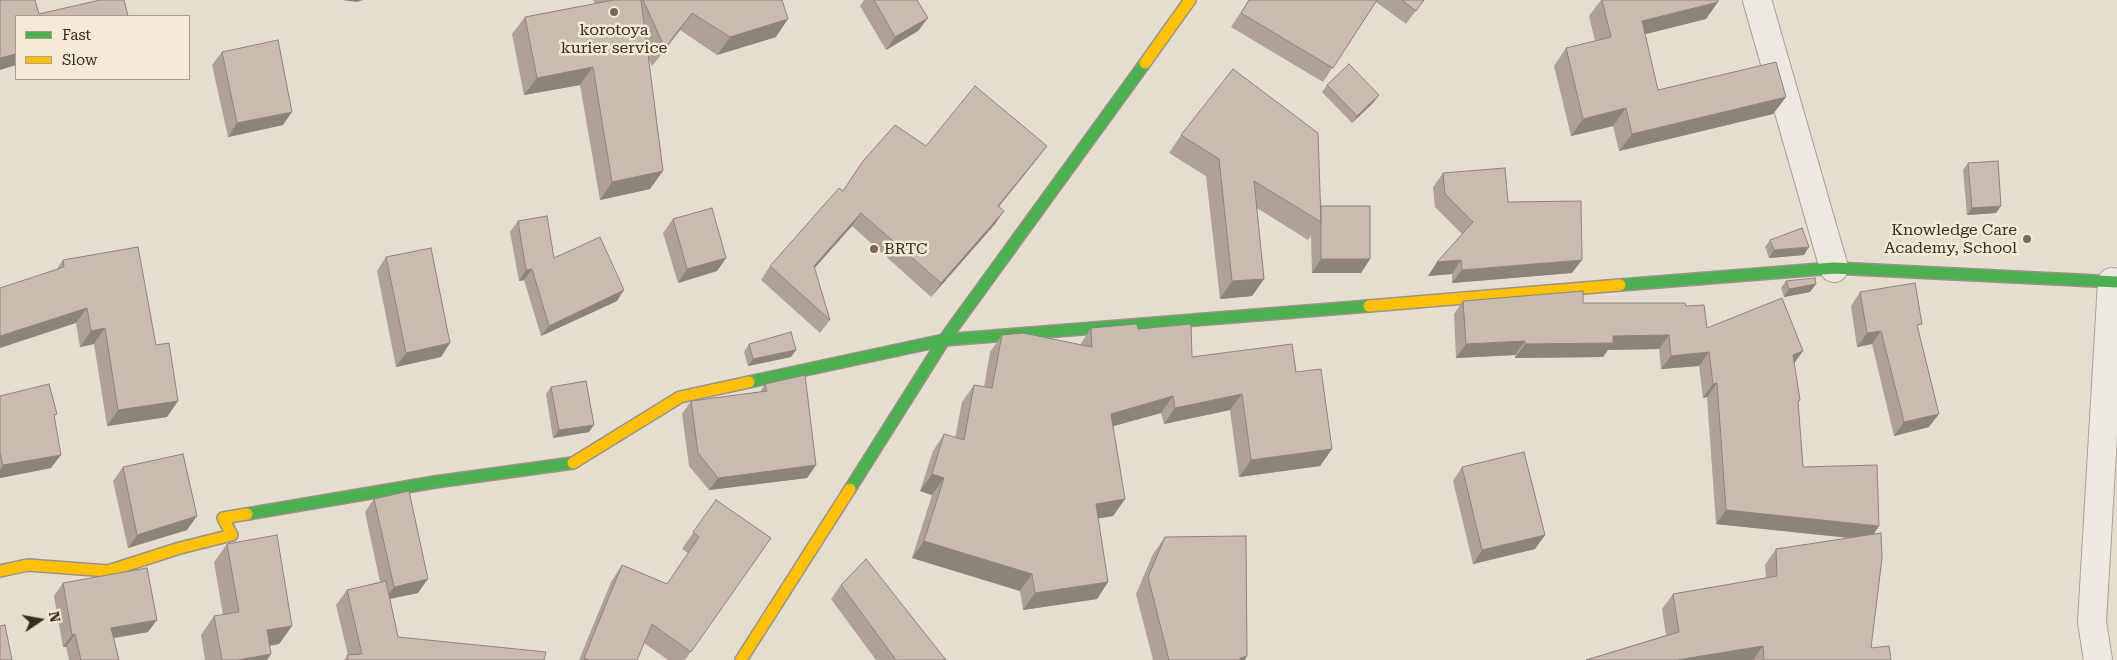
<!DOCTYPE html>
<html>
<head>
<meta charset="utf-8">
<style>
  body { margin:0 }
  #map { position:relative; width:2117px; height:660px; overflow:hidden; background:#e5ddcf; font-family:"Roboto Serif",serif }
  canvas { display:block }
  .legend { position:absolute; left:15px; top:15px; width:175px; height:65px; box-sizing:border-box; background:#f4ebd6; border:1px solid #a99e8d; margin:0; padding:6px 9px; list-style:none; font-size:15px; color:#392b20 }
  .legend li { display:flex; align-items:center; gap:10px; height:25px }
  .legend b { width:25px; border:1px solid #a99e8d }
  .north { position:absolute; left:15px; top:595px; width:50px; height:50px; -webkit-text-stroke:4px #f4ebd6; paint-order:stroke; rotate:78deg; font-size:14px; font-weight:700; line-height:20px; text-align:center; color:#392b20 }
  .north::after { content:''; display:block; margin:auto; width:18px; height:22px; background:#392b20; clip-path:polygon(50% 0,100% 100%,50% 72%,0 100%) }
</style>
</head>
<body>
<div id="map">
<canvas width="2117" height="660"></canvas>
<ul class="legend">
<li><b style="height:6px;background:#4caf50"></b>Fast</li>
<li><b style="height:6px;background:#ffc107"></b>Slow</li>
</ul>
<div class="north">N</div>
</div>
<script>
const g = document.querySelector('canvas').getContext('2d');
g.lineJoin = 'round';
const toPath = rows => new Path2D(rows.map(r => 'M' + r).join(''));
function stroke(path, color, width, dash) { g.strokeStyle = color; g.lineWidth = width; g.lineCap = dash ? 'butt' : 'round'; g.setLineDash(dash || []); g.stroke(path); }
function fill(path, color) { g.fillStyle = color; g.fill(path, 'evenodd'); }
function drawText(font, color, halo, rows, align = 'center') {
  g.font = font + ' "Roboto Serif",serif'; g.lineWidth = 5; g.setLineDash([]); g.textBaseline = 'middle'; g.strokeStyle = halo; g.fillStyle = color; for (const [text, x, y, turn = 0] of rows) {
    g.save(); g.translate(x, y); g.rotate((+turn || 0) * Math.PI / 180); g.textAlign = isNaN(turn) ? turn : align; if (halo) g.strokeText(text, 0, 0); g.fillText(text, 0, 0); g.restore();
  }
}
const street = toPath([
  [1757,0,1834,268],
  [2098,660,2092,622,2112,282]
]);
const fast = toPath([
  [1620,285,1834,268,2117,282],
  [749,382,944,340,1369,306],
  [850,489,944,340,1145,63],
  [247,514,435,482,573,463]
]);
const slow = toPath([
  [1145,63,1190,0],
  [1369,306,1620,285],
  [573,463,680,397,749,382],
  [0,571,28,565,108,571,180,548,232,535,223,518,247,514],
  [741,660,850,489]
]);
stroke(street, '#aaa298', 30);
stroke(fast, '#9a9288', 14);
stroke(slow, '#9a9288', 14);
stroke(street, '#ede9e1', 28);
stroke(fast, '#4caf50', 11);
stroke(slow, '#ffc107', 11);
fill(toPath([
  [593,0,782,0,776,37,717,55,680,30,652,66,648,57,650,189,600,200,580,85,524,95,512,34,525,17,595,4],
  [864,0,917,0,928,18,918,31,886,50,860,6],
  [1249,0,1424,0,1406,24,1376,2,1323,82,1231,27],
  [1601,0,1706,19,1645,34,1658,90,1786,97,1773,114,1619,151,1613,126,1571,136,1554,66,1566,48,1595,41,1589,16],
  [222,52,283,125,228,137,212,65],
  [1327,85,1374,102,1352,123,1322,92],
  [1181,135,1320,207,1370,259,1361,273,1312,273,1311,236,1308,240,1257,208,1264,279,1252,296,1220,299,1206,176,1169,153],
  [926,146,1047,146,1037,159,999,206,995,224,931,297,852,226,814,268,830,320,820,333,761,280,770,266,843,191,863,161],
  [1968,163,1996,213,1967,215,1963,170],
  [1443,173,1508,202,1572,273,1452,283,1452,274,1428,276,1462,234,1435,207,1433,187],
  [673,219,726,258,717,271,678,283,663,233],
  [518,221,554,258,617,301,541,336,524,280,519,281,510,232],
  [1770,240,1804,255,1769,258,1765,247],
  [386,257,441,357,396,367,377,271],
  [63,260,156,345,178,401,167,417,107,426,94,344,80,347,76,323,56,270],
  [1786,281,1816,284,1810,292,1784,297,1781,288],
  [1860,292,1918,329,1929,427,1894,436,1872,344,1857,347,1851,306],
  [1463,301,1686,306,1707,328,1794,364,1800,400,1798,403,1803,467,1874,534,1871,648,1891,660,1586,660,1666,635,1662,609,1673,594,1766,578,1765,565,1776,549,1849,538,1716,524,1707,397,1703,398,1699,366,1661,369,1659,349,1608,350,1603,357,1515,358,1515,355,1456,358,1454,314],
  [1091,328,1138,329,1192,357,1296,372,1332,449,1320,466,1239,477,1230,410,1164,424,1161,413,1113,426,1125,499,1113,516,1098,518,1108,582,1097,599,1023,610,1020,591,912,558,932,495,920,491,933,451,944,434,955,438,962,402,974,385,984,387,990,352,1002,335,1080,345],
  [749,344,796,350,791,357,748,366,744,352],
  [765,384,816,465,807,478,709,490,689,466,682,414,691,401,760,392],
  [551,387,589,432,553,438,546,394],
  [0,396,54,418,51,468,0,478],
  [123,467,187,530,128,548,113,481],
  [1462,467,1545,535,1535,549,1473,564,1453,481],
  [374,499,418,593,390,599,398,637,544,660,344,660,348,655,336,605,347,590,380,582,365,512],
  [716,500,771,538,685,660,668,660,644,643,637,660,579,660,611,582,622,565,667,584,688,553,682,549],
  [1165,537,1245,660,1153,660,1136,594,1153,554],
  [227,544,292,626,279,644,270,646,271,654,267,660,205,660,201,635,214,616,223,615,214,562],
  [63,583,148,632,114,638,119,660,69,660,66,647,63,647,54,596],
  [841,585,946,660,876,660,831,599]
]), '#aca297');
fill(toPath([
  [342,0,363,0,357,2],
  [1718,2,1706,19,1630,38,1642,21],
  [692,13,680,30,652,66,665,48],
  [928,18,918,31,886,50,895,37],
  [788,19,776,37,717,55,730,37],
  [16,54,16,65,0,70,0,58],
  [593,67,580,85,524,95,537,78],
  [1379,95,1374,102,1352,123,1357,116],
  [1786,97,1773,114,1619,151,1632,134],
  [1626,108,1613,126,1571,136,1583,119],
  [292,112,283,125,228,137,237,123],
  [1047,146,1037,159,989,219,998,206],
  [663,171,650,189,600,200,612,182],
  [2001,206,1996,213,1967,215,1972,208],
  [1004,211,995,224,931,297,941,283],
  [861,213,852,226,804,280,814,266],
  [1809,247,1804,255,1769,258,1774,250],
  [726,258,717,271,678,283,687,269],
  [1321,259,1370,259,1361,273,1312,273],
  [1461,260,1452,274,1428,276,1437,262],
  [1582,260,1572,273,1452,283,1462,270],
  [532,269,524,280,519,281,526,270],
  [1264,279,1252,296,1220,299,1232,281],
  [1816,284,1810,292,1784,297,1789,289],
  [624,290,617,301,541,336,549,326],
  [87,308,76,323,0,348,0,336],
  [105,328,94,344,80,347,91,331],
  [1881,331,1872,344,1857,347,1867,333],
  [1669,335,1659,349,1608,350,1603,357,1515,358,1525,344,1613,336],
  [1525,341,1515,355,1456,358,1466,344],
  [450,343,441,357,396,367,406,353],
  [796,350,791,357,748,366,753,359],
  [1803,351,1793,365,1793,355],
  [1709,352,1699,366,1661,369,1671,356],
  [1717,383,1707,397,1703,398,1713,384],
  [1242,394,1230,410,1164,424,1175,408],
  [1173,396,1161,413,1099,430,1111,414],
  [178,401,167,417,107,426,118,410],
  [1939,414,1929,427,1894,436,1904,422],
  [594,425,589,432,553,438,559,430],
  [1332,449,1320,466,1239,477,1251,460],
  [61,455,51,468,0,478,0,470,3,465],
  [816,465,807,478,709,490,718,478],
  [932,474,944,478,932,495,920,491],
  [1125,499,1113,516,1084,521,1096,504],
  [1726,510,1879,526,1870,540,1716,524],
  [197,516,187,530,128,548,137,535],
  [1545,535,1535,549,1473,564,1482,550],
  [924,541,1032,574,1020,591,912,558],
  [428,579,418,593,384,600,394,587],
  [1108,582,1097,599,1023,610,1035,593],
  [157,620,148,632,102,640,111,628],
  [292,626,279,644,254,648,267,630],
  [75,634,66,647,63,647,72,635],
  [1763,646,1753,660,1677,660],
  [271,654,267,660,239,660],
  [1247,656,1245,660,1238,660,1240,658]
]), '#8c847b');
const building = toPath([
  [0,0,35,0,39,14,100,0,124,0,128,16,16,16,16,54,0,58,0,0],
  [614,0,641,0,663,171,612,182,593,67,537,78,525,17,614,0],
  [643,0,782,0,788,19,730,37,692,13,665,48,643,0],
  [874,0,917,0,928,18,895,37,874,0],
  [1249,0,1377,0,1333,68,1241,13,1249,0],
  [1402,0,1424,0,1416,11,1402,0],
  [1602,0,1718,0,1718,2,1642,21,1658,90,1776,62,1786,97,1632,134,1626,108,1583,119,1566,48,1611,37,1602,0],
  [278,40,292,112,237,123,222,52,278,40],
  [1349,64,1379,95,1357,116,1327,85,1349,64],
  [1233,69,1318,133,1321,222,1254,181,1264,279,1232,281,1219,159,1181,135,1233,69],
  [975,86,1047,146,998,206,1004,211,941,283,861,213,814,266,830,320,770,266,839,188,843,191,863,161,895,125,926,146,975,86],
  [1998,161,2001,206,1972,208,1968,163,1998,161],
  [1505,168,1508,202,1581,201,1582,260,1462,270,1461,260,1437,262,1473,222,1445,194,1443,173,1505,168],
  [1321,206,1370,206,1370,259,1321,259,1321,206],
  [712,208,726,258,687,269,673,219,712,208],
  [547,216,554,258,600,237,624,290,549,326,532,269,526,270,518,221,547,216],
  [1802,228,1809,247,1774,250,1770,240,1802,228],
  [138,247,156,345,169,343,178,401,118,410,105,328,91,331,87,308,0,336,0,288,64,267,63,260,138,247],
  [431,248,450,343,406,353,386,257,431,248],
  [1815,278,1816,284,1789,289,1786,281,1815,278],
  [1915,283,1922,324,1917,325,1939,414,1904,422,1881,331,1867,333,1860,292,1915,283],
  [1583,291,1583,303,1685,303,1686,306,1704,305,1707,328,1782,298,1803,351,1793,355,1800,400,1798,401,1803,467,1877,465,1879,526,1726,510,1717,383,1713,384,1709,352,1671,356,1669,335,1613,336,1613,343,1525,344,1525,341,1466,344,1463,301,1583,291],
  [1137,324,1138,329,1191,324,1192,357,1292,344,1296,372,1321,369,1332,449,1251,460,1242,394,1175,408,1173,396,1111,414,1125,499,1096,504,1108,582,1035,593,1032,574,924,541,944,478,932,474,944,434,964,440,974,385,992,388,1002,335,1023,333,1092,347,1091,328,1137,324],
  [791,332,796,350,753,359,749,344,791,332],
  [805,375,816,465,718,478,698,453,691,401,767,391,765,384,805,375],
  [586,381,594,425,559,430,551,387,586,381],
  [49,384,57,414,54,415,61,455,3,465,0,453,0,396,49,384],
  [1524,452,1545,535,1482,550,1462,467,1524,452],
  [183,454,197,516,137,535,123,467,183,454],
  [409,491,428,579,394,587,374,499,409,491],
  [716,500,771,538,691,652,652,624,637,660,589,660,584,658,622,565,667,584,699,537,693,532,716,500],
  [1881,533,1882,558,1871,648,1889,646,1891,660,1764,660,1763,646,1677,660,1586,660,1679,632,1673,594,1777,576,1776,549,1881,533],
  [277,535,292,626,267,630,271,654,239,660,222,660,214,616,239,612,227,544,277,535],
  [1246,536,1247,656,1240,658,1240,660,1169,660,1148,577,1165,537,1246,536],
  [866,559,946,660,896,660,841,585,866,559],
  [147,568,157,620,111,628,119,660,81,660,75,634,72,635,63,583,147,568],
  [386,581,398,637,546,652,544,660,348,660,347,655,362,654,347,590,386,581],
  [5,625,12,660,0,660,0,626,5,625]
]);
fill(building, '#c8bcb0');
stroke(building, '#8c847b', 1);
for (const [x, y, r, color] of [
  [614,12,5,"#75695d"],
  [2027,239,5,"#75695d"],
  [874,249,5,"#75695d"]
]) { const dot = new Path2D(); dot.arc(x, y, r, 0, 2 * Math.PI); g.fillStyle = color; g.fill(dot); stroke(dot, '#f4ebd6', 2); }
drawText('16px', '#392b20', '#f4ebd6', [
  ["korotoya",614,30],
  ["kurier service",614,48],
  ["Knowledge Care",2017,230,"right"],
  ["Academy, School",2017,248,"right"],
  ["BRTC",884,249,"left"]
]);
</script>
</body>
</html>
